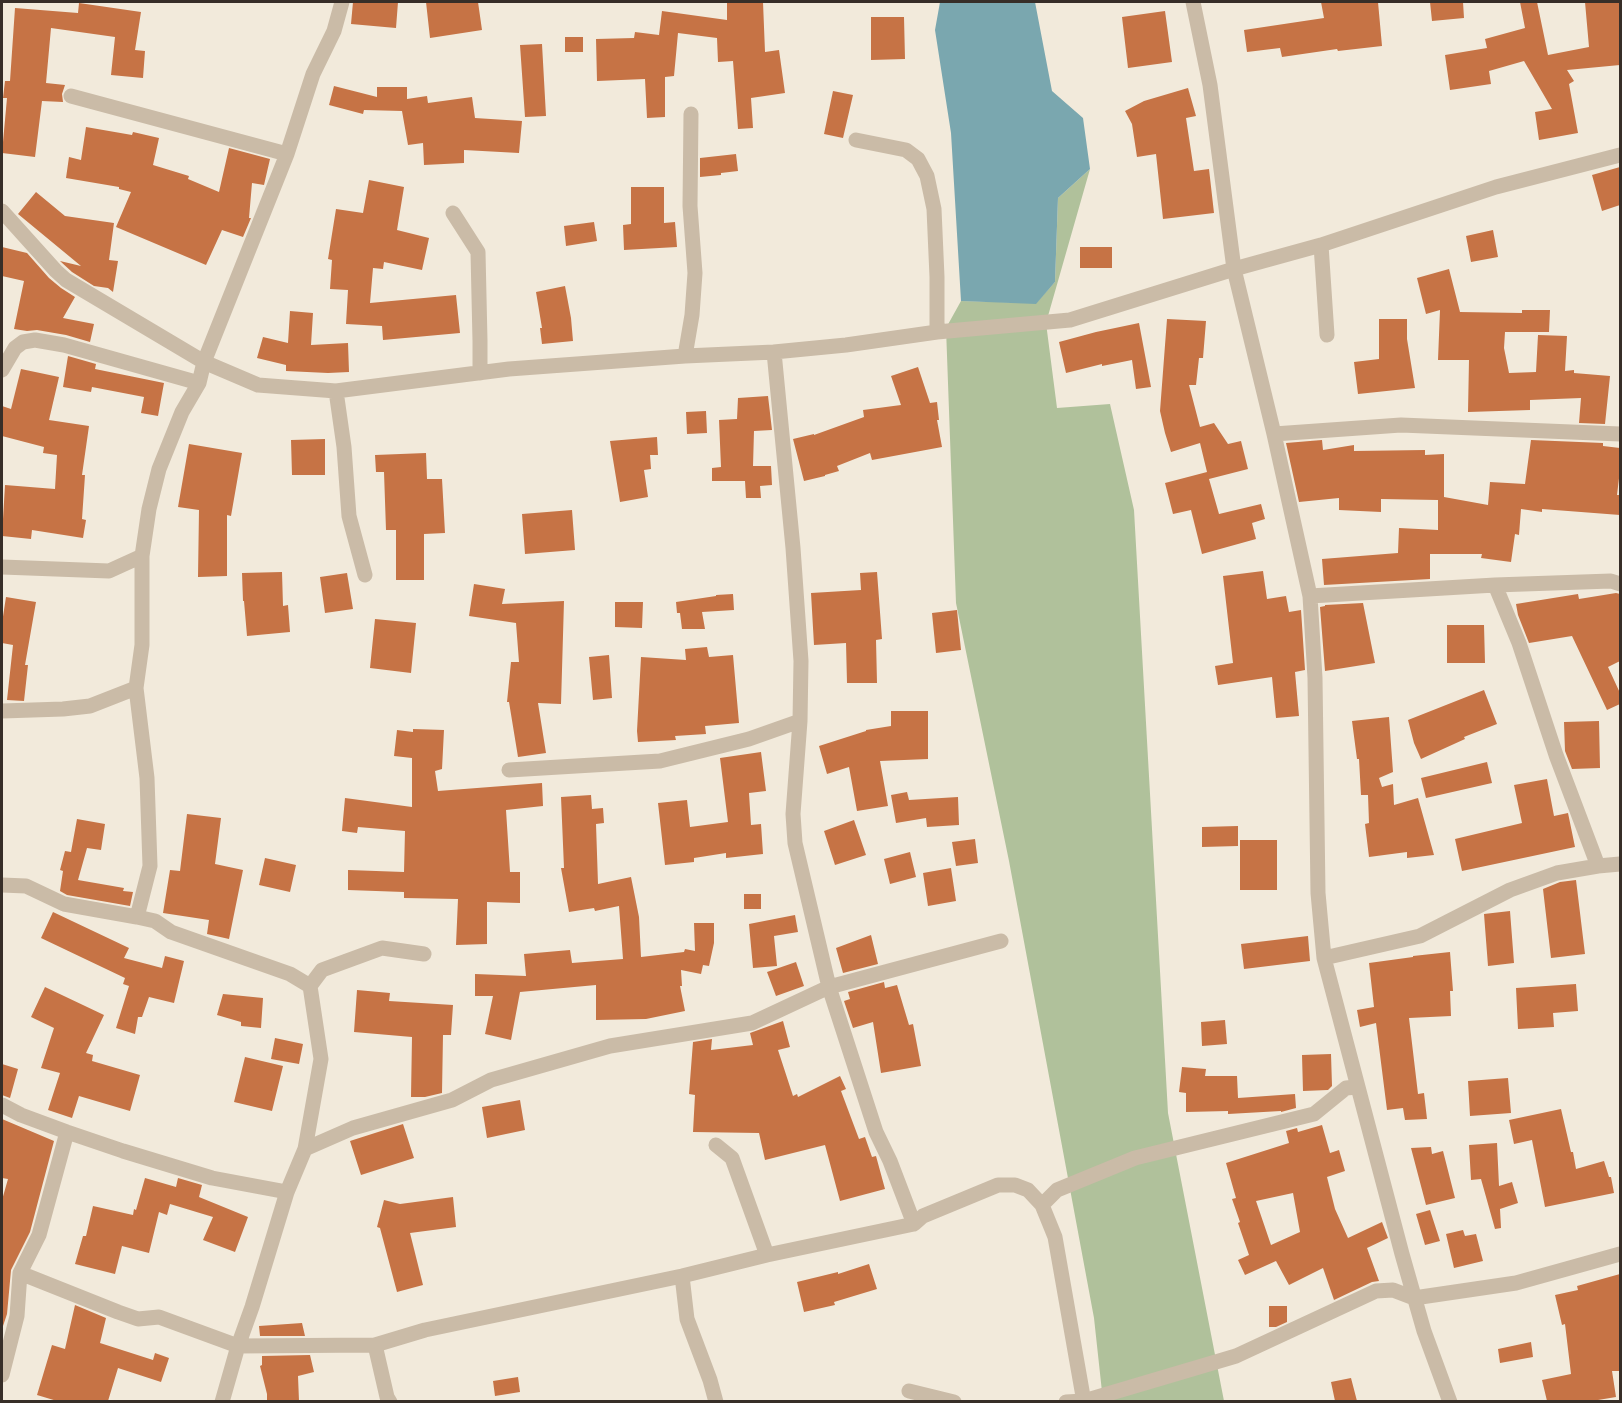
<!DOCTYPE html>
<html>
<head>
<meta charset="utf-8">
<style>
  body { margin:0 }
  #map { position:relative; width:1622px; height:1403px; overflow:hidden; background:#f2eadb; font-family:Helvetica,sans-serif }
  canvas { display:block }
  .frame { position:absolute; inset:0; border:3px solid #372e28; pointer-events:none }
</style>
</head>
<body>
<div id="map">
<canvas width="1622" height="1403"></canvas>
<div class="frame"></div>
</div>
<script>
const g = document.querySelector('canvas').getContext('2d');
g.lineJoin = 'round';
function fill(path, color) { g.fillStyle = color; g.fill(path, 'evenodd'); }
const toPath = rows => new Path2D(rows.map(r => 'M' + r).join(''));
function stroke(path, color, width, dash) { g.strokeStyle = color; g.lineWidth = width; g.lineCap = dash ? 'butt' : 'round'; g.setLineDash(dash || []); g.stroke(path); }
fill(toPath([
  [1090,169,1046,323,1057,408,1110,404,1134,510,1168,1113,1224,1401,1103,1401,1094,1318,1009,861,956,603,946,328,961,301,1036,303,1055,282,1058,198]
]), '#b0c19b');
fill(toPath([
  [940,2,1035,2,1052,91,1083,118,1090,169,1058,198,1055,282,1036,304,961,301,951,133,935,30]
]), '#7aa7af');
fill(toPath([
  [353,2,398,2,396,28,351,24],
  [426,2,478,2,482,30,430,38],
  [727,2,763,2,765,52,779,50,785,93,751,98,753,128,738,129,733,61,718,62,717,38,678,33,674,76,665,77,665,117,647,118,645,79,597,81,596,39,634,38,635,32,659,35,662,11,727,20],
  [1321,2,1378,2,1382,46,1338,51,1337,49,1282,57,1280,48,1247,52,1244,30,1324,18],
  [1430,2,1463,2,1464,18,1432,21],
  [1520,2,1537,2,1548,55,1589,47,1585,2,1620,2,1620,65,1567,70,1574,81,1569,84,1578,133,1539,140,1535,112,1552,109,1524,61,1489,71,1491,84,1450,90,1445,55,1487,48,1485,39,1525,28],
  [79,3,141,12,135,50,145,51,143,78,111,75,115,37,51,28,46,83,65,85,62,94,63,102,42,101,35,157,2,153,7,98,3,98,5,81,10,81,15,8,78,13],
  [1165,11,1172,62,1128,68,1122,17],
  [871,17,904,17,905,59,871,60],
  [565,37,583,37,583,52,565,52],
  [542,44,546,116,525,117,520,45],
  [334,86,377,97,377,87,407,87,407,99,427,96,428,103,472,97,475,118,522,121,519,153,464,150,464,163,424,165,423,143,408,145,402,111,364,110,363,114,329,105],
  [1188,88,1196,116,1186,118,1194,171,1209,169,1214,213,1163,219,1156,154,1137,157,1132,124,1125,111,1144,101],
  [833,91,853,95,843,138,824,134],
  [86,127,132,135,133,132,159,138,153,165,189,176,188,179,219,192,229,148,270,159,264,185,252,183,249,218,251,218,243,237,222,230,206,265,116,227,131,192,119,189,119,187,66,178,69,157,81,160],
  [736,154,738,171,721,173,721,175,700,177,700,158],
  [1620,167,1620,205,1602,211,1592,175],
  [369,180,404,187,397,230,429,238,422,270,384,262,383,269,373,268,370,303,456,295,460,333,383,340,382,326,346,324,348,290,330,289,332,260,328,259,336,209,363,213],
  [631,187,664,187,664,223,675,222,677,247,624,250,623,225,631,224],
  [36,192,65,216,114,223,109,260,118,261,113,292,108,288,94,286,72,272,60,261,81,266,18,214],
  [594,222,597,241,566,246,564,226],
  [1493,230,1498,257,1471,262,1466,236],
  [2,247,27,253,49,278,61,288,75,297,63,318,94,324,90,342,66,335,37,330,27,331,14,329,24,281,2,276],
  [1080,247,1112,247,1112,268,1080,268],
  [1449,269,1460,312,1522,313,1522,310,1550,310,1549,332,1505,332,1504,348,1509,373,1536,372,1538,335,1567,336,1565,371,1574,370,1574,373,1610,376,1605,424,1579,423,1581,398,1530,400,1530,410,1468,412,1469,360,1438,360,1440,310,1426,314,1417,278],
  [565,286,571,318,573,341,542,344,540,328,542,328,536,292],
  [290,311,313,313,311,345,348,343,349,372,328,373,286,371,286,365,257,358,263,337,288,343],
  [1167,319,1206,321,1203,358,1199,358,1196,385,1189,385,1200,427,1214,423,1228,444,1241,441,1248,469,1209,479,1219,514,1261,504,1265,519,1252,523,1256,539,1202,554,1191,510,1173,514,1165,483,1207,472,1200,443,1171,452,1165,433,1160,411],
  [1379,319,1407,319,1407,339,1415,388,1358,394,1354,362,1379,359],
  [1139,323,1151,387,1136,389,1132,360,1102,366,1102,364,1066,373,1059,342,1096,332],
  [68,356,96,364,95,369,164,383,158,416,141,413,144,397,92,387,91,392,63,387],
  [918,367,930,403,937,402,939,420,937,420,942,447,872,460,870,453,837,466,839,471,825,475,825,476,804,481,793,439,814,434,814,435,864,417,863,410,901,405,891,376],
  [21,369,59,377,49,420,89,426,82,475,85,475,82,519,86,520,83,538,32,530,31,539,2,536,5,485,55,489,57,455,43,453,44,447,2,436,2,406,11,409],
  [768,396,772,430,754,431,753,466,771,466,772,485,760,486,761,498,746,498,745,481,712,481,712,468,721,467,719,420,737,419,738,398],
  [706,411,707,433,687,434,686,412],
  [657,437,658,455,650,455,651,469,644,470,648,497,620,502,610,441],
  [325,439,325,475,292,475,291,440],
  [1322,440,1323,450,1354,445,1354,451,1425,450,1425,455,1444,454,1444,497,1488,505,1490,482,1525,484,1531,440,1603,443,1603,446,1620,448,1620,470,1617,495,1620,495,1620,515,1542,509,1542,512,1521,509,1519,535,1515,534,1511,562,1481,558,1482,554,1430,554,1430,579,1324,585,1322,559,1398,553,1399,528,1438,530,1438,500,1381,499,1381,512,1339,510,1339,498,1299,502,1286,443],
  [189,444,242,453,231,516,227,515,227,576,198,577,199,510,178,507],
  [426,453,427,479,442,479,445,533,424,534,424,580,396,580,396,530,386,530,384,472,376,472,375,455],
  [572,510,575,550,525,554,522,514],
  [1263,571,1267,599,1286,596,1289,612,1301,610,1305,670,1295,672,1299,716,1276,718,1272,677,1218,685,1215,666,1233,663,1223,576],
  [282,572,283,606,288,605,290,632,247,636,244,601,243,601,242,573],
  [877,572,882,639,876,640,877,683,847,683,846,643,814,645,811,593,861,590,860,573],
  [347,573,353,609,325,613,320,577],
  [474,584,505,589,502,604,564,601,561,704,538,703,546,753,518,757,509,702,507,702,511,662,519,662,516,623,469,616],
  [1616,593,1620,594,1620,661,1608,667,1620,693,1620,704,1607,710,1572,636,1529,643,1518,615,1516,604,1578,594,1579,599],
  [733,594,734,610,702,612,705,629,682,629,680,613,677,613,676,602,716,596,716,595],
  [6,597,36,602,25,665,28,665,24,701,7,700,13,645,2,643,2,623],
  [615,602,643,602,642,628,615,627],
  [1363,603,1375,663,1325,671,1320,607,1325,606,1325,605],
  [957,610,961,650,936,653,932,613],
  [375,619,416,623,411,673,370,668],
  [1447,625,1484,625,1485,663,1447,663],
  [707,647,709,657,733,655,739,723,705,726,706,734,675,736,676,740,638,742,637,731,641,657,686,660,685,649],
  [609,655,612,698,593,700,589,657],
  [1484,690,1497,724,1464,737,1465,739,1421,759,1414,743,1408,720],
  [891,711,928,711,928,759,880,761,888,806,857,811,849,767,827,774,819,746,866,731,866,730,891,726],
  [1389,717,1393,772,1379,778,1382,787,1393,784,1394,805,1418,798,1434,855,1407,858,1407,852,1369,857,1365,824,1369,823,1368,795,1361,795,1359,759,1357,759,1352,721],
  [1599,721,1600,768,1572,769,1565,751,1564,722],
  [413,729,444,730,442,769,435,771,438,791,542,783,543,806,506,810,510,872,520,872,520,903,487,902,487,944,456,945,458,899,404,898,404,892,348,890,348,870,404,872,405,831,358,827,357,833,342,831,345,798,412,807,412,758,394,756,397,730,413,732],
  [761,752,766,791,749,793,751,825,761,824,763,854,726,858,726,853,694,858,694,862,665,865,658,803,687,800,690,827,728,822,720,758],
  [1487,762,1492,783,1426,798,1421,778],
  [1547,779,1554,816,1568,813,1575,847,1462,871,1455,839,1522,823,1514,785],
  [907,792,909,800,958,797,959,825,927,827,926,818,896,823,891,795],
  [591,795,592,809,603,808,604,823,596,824,598,884,631,877,639,917,641,957,684,952,685,949,695,951,694,923,714,923,714,943,709,966,703,965,701,974,681,970,682,986,680,986,685,1011,646,1019,596,1020,596,985,520,992,511,1040,485,1034,493,996,475,996,475,974,526,976,524,954,570,950,572,963,623,959,619,906,595,911,594,908,569,912,561,868,564,868,561,797],
  [187,814,221,818,215,864,243,870,229,939,207,934,209,920,163,913,170,870,180,871],
  [77,819,105,824,101,850,87,848,78,880,124,888,123,891,133,892,130,906,67,895,60,891,63,871,60,870,65,851,71,852],
  [854,820,866,855,835,865,824,831],
  [1238,826,1238,846,1202,847,1202,827],
  [975,839,978,863,956,866,952,842],
  [1240,840,1277,840,1277,890,1240,890],
  [910,852,916,877,890,884,884,859],
  [265,858,296,865,290,892,259,885],
  [951,868,956,901,928,906,923,873],
  [1576,880,1585,954,1551,958,1543,889,1560,882],
  [744,894,761,894,761,909,744,909],
  [1510,911,1514,963,1488,966,1484,914],
  [53,912,129,948,124,958,162,968,165,956,184,961,174,1003,149,997,142,1017,138,1017,135,1034,116,1028,129,986,123,984,125,978,41,938],
  [795,915,798,932,774,936,777,966,753,968,749,924],
  [871,935,878,964,843,973,836,948],
  [1308,936,1310,961,1244,969,1241,944],
  [1450,952,1453,991,1450,991,1451,1016,1409,1018,1418,1094,1424,1093,1427,1119,1405,1120,1403,1108,1387,1110,1376,1023,1360,1027,1357,1010,1374,1007,1369,963,1413,957,1413,956],
  [796,962,804,986,776,996,767,972],
  [884,982,885,988,897,985,909,1025,913,1024,921,1066,881,1073,873,1022,853,1028,844,1001,850,999,848,992],
  [1576,984,1578,1011,1553,1013,1554,1027,1518,1029,1516,988],
  [45,987,104,1015,86,1053,93,1055,92,1061,140,1075,130,1111,79,1096,72,1118,48,1110,60,1073,41,1068,54,1028,31,1017],
  [357,990,390,993,389,1001,453,1005,451,1035,443,1035,442,1093,425,1097,411,1097,412,1037,354,1032],
  [223,994,263,998,261,1028,241,1026,241,1022,217,1015],
  [1225,1020,1227,1044,1202,1046,1201,1022],
  [783,1021,790,1047,778,1050,793,1096,797,1094,798,1097,840,1076,846,1089,841,1091,859,1139,865,1137,872,1157,876,1156,885,1189,840,1201,825,1145,765,1160,759,1133,693,1132,695,1095,689,1094,693,1042,712,1039,711,1050,753,1045,750,1033],
  [275,1038,303,1044,299,1064,271,1059],
  [1331,1054,1332,1086,1328,1090,1303,1091,1302,1055],
  [245,1057,283,1066,272,1111,234,1102],
  [2,1064,18,1069,10,1098,2,1095],
  [1182,1067,1206,1069,1205,1076,1237,1076,1238,1098,1295,1094,1296,1108,1281,1112,1281,1111,1228,1114,1228,1111,1186,1112,1186,1093,1179,1092],
  [1508,1078,1511,1113,1470,1116,1468,1081],
  [520,1100,525,1130,487,1138,482,1107],
  [1561,1109,1571,1152,1573,1152,1576,1169,1604,1161,1609,1177,1611,1177,1614,1193,1545,1207,1532,1140,1514,1144,1509,1120],
  [2,1119,54,1141,30,1232,11,1270,7,1314,2,1329,2,1200,8,1179,2,1178],
  [403,1124,414,1158,361,1175,350,1141],
  [1322,1125,1330,1153,1339,1150,1345,1171,1327,1177,1335,1209,1348,1238,1382,1222,1388,1238,1367,1248,1379,1281,1372,1282,1334,1300,1323,1268,1289,1285,1276,1261,1245,1275,1238,1260,1249,1255,1238,1223,1240,1222,1232,1199,1236,1198,1226,1163,1289,1143,1286,1131,1297,1128,1298,1132],
  [1293,1193,1300,1232,1271,1245,1256,1201],
  [1497,1143,1499,1186,1512,1182,1518,1203,1500,1209,1501,1228,1495,1229,1481,1179,1471,1180,1469,1145],
  [1431,1147,1432,1154,1443,1151,1455,1198,1426,1205,1411,1148],
  [145,1178,176,1187,178,1178,202,1185,199,1197,248,1217,235,1252,203,1240,213,1217,170,1204,167,1215,159,1212,149,1253,122,1246,115,1274,75,1264,83,1236,86,1236,93,1206,133,1215,134,1209,136,1210],
  [453,1197,456,1227,410,1233,423,1285,397,1292,380,1228,377,1227,384,1200,400,1204],
  [1430,1210,1440,1241,1425,1245,1416,1214],
  [1463,1230,1465,1236,1476,1234,1483,1261,1454,1268,1446,1234],
  [869,1264,877,1289,834,1302,835,1305,804,1312,797,1282,838,1272,838,1274],
  [1620,1274,1620,1371,1612,1371,1616,1397,1592,1401,1547,1401,1542,1380,1571,1374,1565,1324,1562,1325,1555,1295,1578,1290,1577,1286],
  [75,1305,106,1318,100,1343,153,1360,155,1353,169,1358,161,1382,118,1368,108,1401,57,1401,37,1395,52,1345,65,1349],
  [1269,1306,1287,1306,1287,1322,1276,1327,1269,1327],
  [302,1323,305,1336,260,1336,259,1326],
  [1531,1342,1533,1357,1500,1363,1498,1349],
  [310,1355,314,1372,298,1376,299,1401,267,1401,267,1394,260,1366,262,1365,262,1356],
  [518,1377,520,1392,495,1396,493,1381],
  [1351,1378,1357,1401,1335,1401,1331,1382]
]), '#c67345');
stroke(toPath([
  [342,2,334,31,313,74,287,154,204,362,258,385,336,391,509,369,685,356,774,352,846,345,937,332,1070,320,1234,269,1321,245,1496,187,1620,155],
  [1193,2,1210,85,1234,269,1274,434,1310,596,1315,678,1318,893,1324,958,1402,1254,1424,1331,1450,1402],
  [71,96,287,154],
  [856,140,906,150,918,159,927,176,934,209,937,277,937,332],
  [2,211,56,271,66,280,204,362,199,383,182,412,159,469,149,509,142,556,142,645,136,688,147,778,150,866,137,917,155,921,171,932,290,974,310,986,321,1059,305,1149,287,1192,252,1307,238,1346,222,1402],
  [453,213,478,252,480,341,480,373],
  [1321,245,1327,335],
  [774,352,793,548,801,661,800,721,793,814,795,843,829,987,876,1132,890,1161,914,1224],
  [685,356,692,315,695,273,690,206,691,114],
  [2,370,15,348,23,342,35,340,64,345,199,383],
  [336,391,344,447,349,516,365,575],
  [1274,434,1401,425,1620,434],
  [2,567,109,571,142,556],
  [1495,585,1611,581,1620,584],
  [1310,596,1495,585,1519,643,1556,755,1598,866],
  [2,711,63,709,90,706,136,688],
  [509,770,660,761,749,739,800,721],
  [2,885,26,886,64,904,137,917],
  [1324,958,1420,936,1510,890,1557,873,1598,866,1620,864],
  [310,986,322,970,382,948,424,954],
  [2,1105,21,1115,67,1132,123,1151,212,1178,287,1192],
  [716,1145,732,1158,767,1255],
  [305,1149,353,1128,452,1100,491,1080,610,1046,752,1023,829,987,1001,941],
  [1042,1205,1057,1190,1135,1158,1314,1114,1346,1088,1357,1087],
  [20,1273,118,1312,138,1319,159,1317,238,1346,375,1345,425,1330,682,1276,767,1255,914,1224,923,1216,998,1185,1015,1185,1028,1190,1042,1205,1055,1237,1084,1402],
  [682,1276,687,1319,710,1380,716,1402],
  [375,1345,387,1397,390,1402],
  [2,1375,17,1316,20,1273,39,1235,67,1132],
  [909,1391,954,1402],
  [1066,1402,1084,1401,1236,1356,1376,1291,1393,1290,1414,1298,1516,1283,1620,1254]
]), '#cabba7', 15);
</script>
</body>
</html>
